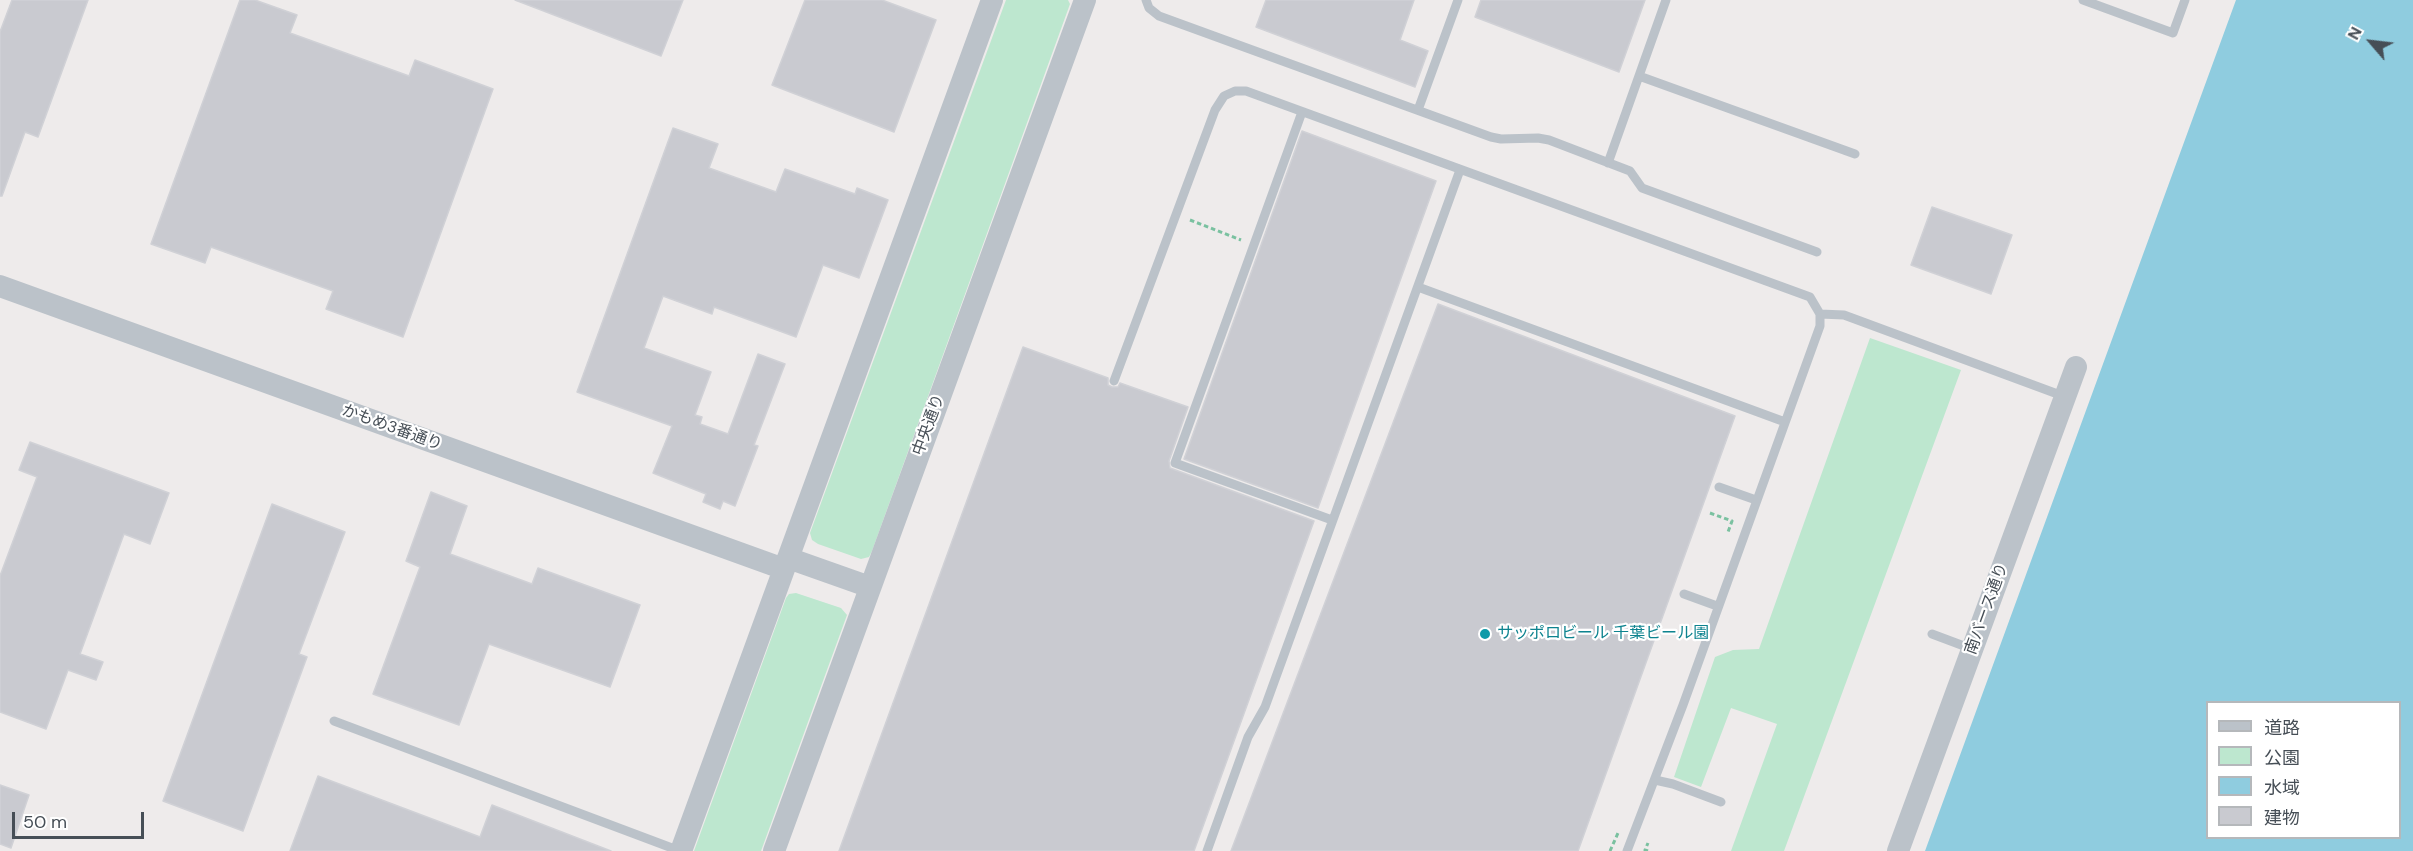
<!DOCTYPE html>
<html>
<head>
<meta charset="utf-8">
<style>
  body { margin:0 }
  #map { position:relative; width:2413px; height:851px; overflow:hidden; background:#eeebeb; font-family:"DM Sans","Noto Sans JP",sans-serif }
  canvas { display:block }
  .legend { position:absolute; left:2206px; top:701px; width:195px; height:138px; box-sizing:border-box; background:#fff; border:2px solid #b5b8bb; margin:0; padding:8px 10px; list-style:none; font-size:18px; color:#464e56 }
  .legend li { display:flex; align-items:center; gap:12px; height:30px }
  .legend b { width:30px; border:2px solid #b5b8bb }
  .north { position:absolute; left:2341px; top:12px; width:60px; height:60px; -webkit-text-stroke:4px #fff; paint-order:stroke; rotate:298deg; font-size:16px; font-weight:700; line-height:24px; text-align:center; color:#464e56 }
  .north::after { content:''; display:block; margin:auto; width:21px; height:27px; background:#464e56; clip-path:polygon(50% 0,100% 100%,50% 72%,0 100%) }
  .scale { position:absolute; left:12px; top:812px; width:132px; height:27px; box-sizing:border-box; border:3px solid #464e56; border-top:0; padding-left:8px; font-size:18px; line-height:21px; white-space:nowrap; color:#464e56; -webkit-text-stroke:4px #fff; paint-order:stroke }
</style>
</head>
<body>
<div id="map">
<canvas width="2413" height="851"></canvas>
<ul class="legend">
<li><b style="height:8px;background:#bbc2c9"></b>道路</li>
<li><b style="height:16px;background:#bde7cf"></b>公園</li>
<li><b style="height:16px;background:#8fccdf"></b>水域</li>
<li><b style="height:16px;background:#c9cad0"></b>建物</li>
</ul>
<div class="north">N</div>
<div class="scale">50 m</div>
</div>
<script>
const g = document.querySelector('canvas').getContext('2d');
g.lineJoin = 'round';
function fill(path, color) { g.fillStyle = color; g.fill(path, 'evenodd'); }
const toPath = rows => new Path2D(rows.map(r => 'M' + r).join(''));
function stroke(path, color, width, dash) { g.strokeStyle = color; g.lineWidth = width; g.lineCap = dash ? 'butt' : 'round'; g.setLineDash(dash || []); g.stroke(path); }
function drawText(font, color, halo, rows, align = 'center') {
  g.font = font + ' "DM Sans","Noto Sans JP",sans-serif'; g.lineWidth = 4.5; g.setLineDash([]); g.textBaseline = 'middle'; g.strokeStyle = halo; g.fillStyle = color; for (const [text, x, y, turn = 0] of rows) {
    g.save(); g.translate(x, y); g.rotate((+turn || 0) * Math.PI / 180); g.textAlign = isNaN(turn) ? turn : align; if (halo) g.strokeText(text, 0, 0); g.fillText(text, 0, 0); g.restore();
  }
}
fill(toPath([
  [1006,0,1068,0,1070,4,872,551,869,557,861,559,818,544,812,540,810,533],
  [1870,338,1961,370,1784,851,1731,851,1777,724,1731,708,1701,787,1674,777,1715,657,1733,650,1759,649],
  [796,593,841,608,847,615,761,851,694,851,786,598,789,594]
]), '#bde7cf');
fill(toPath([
  [2236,0,2413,0,2413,851,1925,851],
  [2208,702,2400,702,2400,838,2208,838]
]), '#8fccdf');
const building = toPath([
  [12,0,88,0,38,137,25,132,2,196,0,196,0,32,12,0],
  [240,0,255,0,297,15,290,33,409,76,415,60,493,89,403,337,326,309,333,291,211,247,205,263,151,244,240,0],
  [515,0,683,0,661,56,515,0],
  [805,0,882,0,936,20,894,132,772,85,805,0],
  [1266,0,1414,0,1400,40,1428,51,1415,87,1256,27,1266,0],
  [1481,0,1645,0,1619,72,1475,17,1481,0],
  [673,128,718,144,709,168,776,192,785,169,855,194,857,188,888,200,859,278,823,265,796,337,714,307,712,314,663,296,644,348,711,372,695,415,702,417,700,424,728,434,758,354,785,364,754,445,758,446,735,506,723,501,720,509,703,502,706,494,653,473,672,426,577,392,673,128],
  [1302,131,1436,181,1318,508,1184,459,1302,131],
  [1932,207,2012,235,1991,294,1911,265,1932,207],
  [1438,304,1735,416,1578,851,1231,851,1438,304],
  [1023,347,1108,378,1108,385,1112,387,1118,387,1120,383,1188,407,1169,461,1170,468,1314,521,1194,851,839,851,1023,347],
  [30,442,169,493,150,544,124,534,80,654,103,662,96,680,68,670,46,729,0,712,0,576,37,477,19,470,30,442],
  [431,492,467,506,450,554,532,584,538,568,640,605,610,687,489,644,459,725,373,694,420,567,406,561,431,492],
  [272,504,345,532,299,654,307,657,243,831,163,801,272,504],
  [318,776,480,837,492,805,611,851,290,851,318,776],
  [0,785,29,795,11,848,0,844,0,785]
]);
fill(building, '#c9cad0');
stroke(building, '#d0d1d6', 1.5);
stroke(toPath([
  [1190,220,1241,240],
  [1710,513,1732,521,1728,532],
  [1610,851,1618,833],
  [1648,851,1645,850,1648,843]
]), '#7ac1a0', 3, [4.5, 3]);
stroke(toPath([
  [1146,0,1149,8,1159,16,1491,137,1501,139,1538,138,1549,140,1630,171,1642,188,1817,252],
  [2083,0,2173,33,2185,0],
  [1639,76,1855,154],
  [1418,110,1458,0],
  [1302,112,1175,463,1332,520],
  [1608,163,1666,0],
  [1418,287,1785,422],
  [1820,314,1844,315,2063,396],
  [1114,381,1215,110,1224,96,1235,91,1246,91,1810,297,1820,314,1820,326,1683,705,1627,851],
  [1719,487,1756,500],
  [1684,594,1717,606],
  [1932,634,1972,649],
  [334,721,680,851],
  [1655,780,1673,784,1721,802],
  [1207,851,1248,737,1265,707,1460,170]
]), '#bbc2c9', 9);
stroke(toPath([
  [0,286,784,569],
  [788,558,870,587],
  [681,851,992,0],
  [774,851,1085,0],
  [1898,851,2076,367]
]), '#bbc2c9', 22);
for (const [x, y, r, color] of [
  [1485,634,6,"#0f9aa8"]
]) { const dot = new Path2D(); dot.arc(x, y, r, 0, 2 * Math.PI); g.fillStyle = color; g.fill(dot); stroke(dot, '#fff', 2); }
drawText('16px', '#464e56', '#fff', [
  ["中央通り",929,425,-70],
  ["かもめ3番通り",392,428,20],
  ["南バース通り",1987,609,-70]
]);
drawText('16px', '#0d838f', '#fff', [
  ["サッポロビール 千葉ビール園",1497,634]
], 'left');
</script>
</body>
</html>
